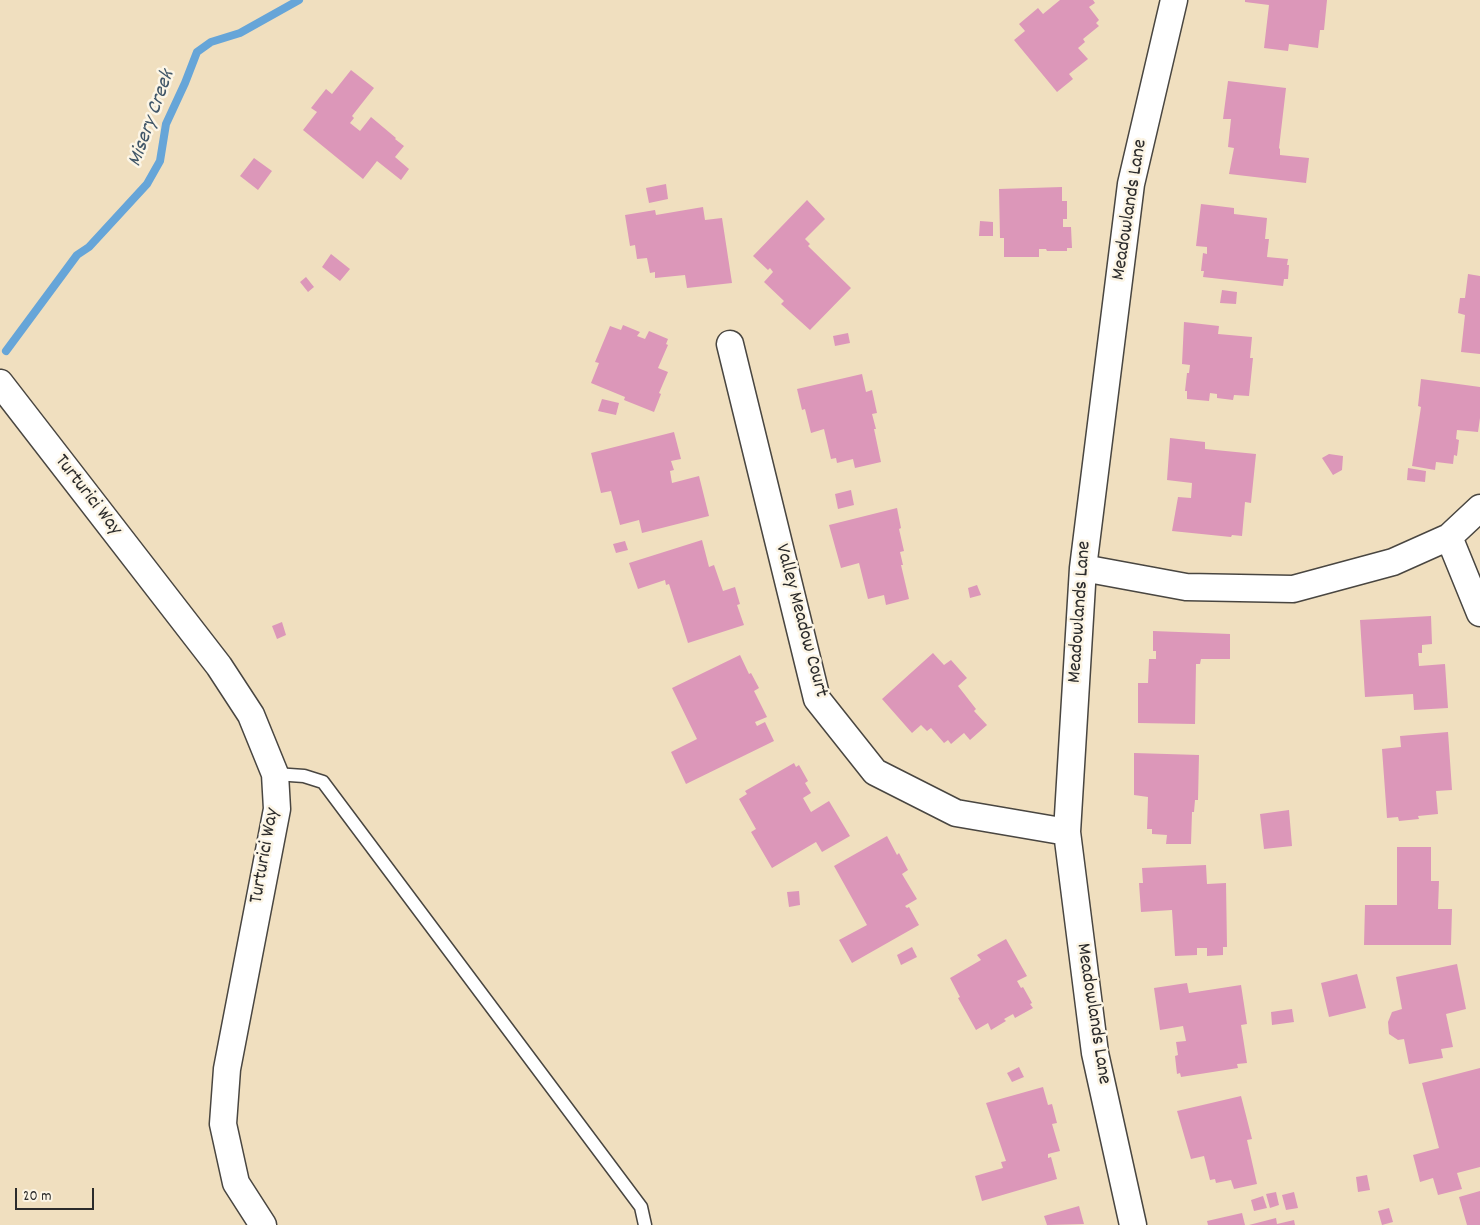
<!DOCTYPE html>
<html>
<head>
<meta charset="utf-8">
<style>
  body { margin:0 }
  #map { position:relative; width:1480px; height:1225px; overflow:hidden; background:#f0dfbf; font-family:Dekko,sans-serif }
  canvas { display:block }
  .scale { position:absolute; left:15px; top:1188px; width:79px; height:22px; box-sizing:border-box; border:2px solid #2b2b2b; border-top:0; padding-left:6px; font-size:15px; line-height:18px; white-space:nowrap; color:#2b2b2b; -webkit-text-stroke:4px #fcf5e5; paint-order:stroke }
</style>
</head>
<body>
<div id="map">
<canvas width="1480" height="1225"></canvas>
<div class="scale">20 m</div>
</div>
<script>
const g = document.querySelector('canvas').getContext('2d');
g.lineJoin = 'round';
const toPath = rows => new Path2D(rows.map(r => 'M' + r).join(''));
function stroke(path, color, width, dash) { g.strokeStyle = color; g.lineWidth = width; g.lineCap = dash ? 'butt' : 'round'; g.setLineDash(dash || []); g.stroke(path); }
function fill(path, color) { g.fillStyle = color; g.fill(path, 'evenodd'); }
function drawText(font, color, halo, rows, align = 'center') {
  g.font = font + ' Dekko,sans-serif'; g.lineWidth = 5; g.setLineDash([]); g.textBaseline = 'middle'; g.strokeStyle = halo; g.fillStyle = color; for (const [text, x, y, turn = 0] of rows) {
    g.save(); g.translate(x, y); g.rotate((+turn || 0) * Math.PI / 180); g.textAlign = isNaN(turn) ? turn : align; if (halo) g.strokeText(text, 0, 0); g.fillText(text, 0, 0); g.restore();
  }
}
stroke(toPath([
  [6,351,77,255,89,247,147,184,160,161,166,124,185,83,197,52,211,42,240,33,299,0]
]), '#66a5d8', 8);
fill(toPath([
  [1060,0,1093,0,1095,3,1089,7,1099,20,1096,23,1099,26,1083,39,1085,42,1078,48,1088,59,1069,74,1073,79,1057,92,1014,40,1025,31,1019,24,1038,8,1043,14],
  [1245,0,1327,0,1324,30,1320,30,1318,48,1289,44,1288,51,1264,48,1269,5,1245,2],
  [351,70,374,88,352,116,354,118,350,123,360,131,371,117,396,138,395,139,404,146,395,157,409,169,401,180,377,161,363,179,303,130,317,112,311,108,326,89,332,94],
  [1228,81,1286,88,1279,148,1280,149,1280,155,1309,158,1306,183,1229,174,1234,148,1228,147,1231,119,1223,119],
  [254,158,272,171,258,190,240,176],
  [666,184,668,199,649,203,646,188],
  [1062,187,1062,201,1067,201,1067,219,1063,219,1063,227,1071,227,1072,248,1067,248,1067,251,1047,251,1046,249,1039,249,1039,257,1004,257,1004,238,1000,238,999,189],
  [807,200,825,219,805,239,810,244,808,246,851,288,810,330,781,304,784,301,764,282,773,272,770,268,768,270,753,256],
  [1201,204,1234,208,1234,214,1267,218,1265,239,1269,239,1267,257,1288,259,1287,265,1289,265,1288,279,1284,279,1283,286,1203,277,1204,271,1201,271,1203,253,1207,254,1207,247,1196,246],
  [703,207,705,220,722,218,732,283,687,288,685,275,655,278,655,272,650,273,647,258,637,259,635,245,630,246,625,215,655,210,656,215],
  [980,221,993,222,993,236,979,236],
  [331,254,350,269,340,281,322,267],
  [1468,274,1480,276,1480,354,1461,352,1465,315,1458,313,1460,298,1465,298],
  [306,277,314,287,308,292,300,282],
  [1222,290,1237,292,1236,304,1220,303],
  [1184,322,1219,326,1218,334,1252,337,1250,358,1253,358,1249,396,1234,395,1233,400,1217,398,1217,394,1210,393,1209,401,1187,399,1187,391,1185,391,1187,373,1189,373,1190,365,1182,364],
  [623,325,640,332,637,336,645,339,649,331,668,339,666,344,668,345,658,368,668,372,659,393,661,394,654,412,624,400,625,397,591,383,599,363,595,362,610,326,621,330],
  [848,333,850,343,835,346,833,336],
  [862,374,866,392,872,390,877,413,872,414,876,429,874,429,881,462,855,468,853,459,837,463,836,458,831,459,824,429,811,433,805,409,802,410,797,389],
  [1421,379,1480,387,1480,418,1478,432,1457,430,1456,439,1459,440,1457,456,1454,455,1453,464,1436,462,1435,470,1412,466,1421,407,1418,406],
  [602,399,619,403,616,415,598,411],
  [674,432,681,459,671,461,674,470,670,471,672,483,699,476,709,516,642,533,639,520,620,525,611,491,601,493,591,453],
  [1170,438,1205,442,1205,449,1256,454,1251,503,1245,502,1242,536,1232,535,1231,537,1172,531,1178,497,1191,498,1192,483,1167,480],
  [1329,454,1343,456,1342,470,1333,475,1322,458],
  [1408,468,1426,471,1425,482,1407,480],
  [851,490,854,505,838,509,835,494],
  [897,508,901,528,899,529,904,551,900,552,903,565,901,565,909,599,886,605,884,595,868,599,859,563,841,568,829,525],
  [702,540,709,567,714,565,723,591,735,587,740,604,737,605,744,625,688,643,669,584,666,585,665,580,638,589,629,563],
  [625,541,628,550,616,553,613,544],
  [977,585,981,595,970,598,968,588],
  [1431,616,1432,644,1422,645,1422,653,1418,653,1419,666,1445,664,1448,708,1414,710,1413,694,1365,697,1360,620],
  [282,622,286,635,277,639,272,626],
  [1153,631,1230,634,1230,659,1201,659,1200,664,1196,664,1195,724,1138,723,1138,683,1148,683,1149,659,1156,659,1156,651,1153,651],
  [933,653,944,665,951,660,967,678,958,686,976,709,974,711,987,725,970,740,964,733,951,744,948,740,944,743,931,728,927,731,921,725,912,733,882,699],
  [740,655,749,674,751,673,759,688,754,691,767,717,755,722,757,726,765,722,774,741,686,784,671,752,697,739,672,688],
  [1448,732,1452,790,1436,791,1438,814,1418,816,1419,819,1399,821,1398,817,1387,818,1382,749,1401,747,1400,736],
  [1134,753,1199,755,1198,800,1195,800,1194,812,1192,812,1191,844,1166,844,1167,835,1152,834,1152,829,1147,829,1148,797,1134,795],
  [794,763,796,767,799,765,808,781,805,783,811,793,803,798,811,812,829,801,850,836,822,852,816,842,772,868,751,832,756,829,739,799,747,794,745,791],
  [1289,810,1292,846,1264,849,1260,814],
  [887,836,897,855,899,853,908,870,902,874,917,899,905,906,907,908,909,907,919,925,852,963,839,940,867,925,834,866],
  [1397,847,1431,847,1431,881,1439,881,1438,909,1452,909,1451,945,1364,945,1365,905,1397,905],
  [1206,865,1207,884,1226,883,1227,947,1223,947,1223,955,1207,956,1207,948,1197,948,1197,955,1175,956,1172,910,1141,912,1139,883,1143,883,1142,868],
  [799,891,800,905,789,907,787,892],
  [1006,939,1027,976,1017,981,1021,988,1023,987,1032,1003,1030,1004,1033,1008,1015,1018,1013,1014,1004,1019,1006,1021,991,1030,988,1023,976,1030,958,998,960,997,950,978,981,960,977,955],
  [912,947,917,957,901,965,897,955],
  [1457,964,1466,1009,1446,1014,1453,1047,1441,1049,1443,1058,1409,1064,1404,1039,1398,1040,1389,1034,1388,1022,1392,1012,1402,1009,1396,977],
  [1357,974,1366,1008,1329,1017,1321,983],
  [1187,983,1189,993,1241,985,1247,1024,1241,1025,1247,1063,1237,1064,1238,1068,1181,1077,1180,1073,1177,1074,1175,1056,1178,1055,1176,1042,1186,1041,1183,1026,1160,1030,1154,988],
  [1292,1009,1294,1022,1272,1025,1271,1012],
  [1019,1067,1024,1077,1012,1082,1007,1073],
  [1480,1068,1480,1167,1457,1173,1462,1189,1438,1195,1433,1178,1420,1182,1413,1155,1439,1148,1422,1083],
  [1043,1087,1048,1105,1052,1104,1057,1123,1052,1124,1060,1151,1048,1154,1048,1158,1051,1157,1057,1179,982,1201,975,1176,1003,1168,1001,1162,1006,1161,986,1103],
  [1241,1096,1252,1139,1247,1140,1257,1184,1234,1189,1231,1180,1216,1183,1215,1179,1210,1180,1204,1156,1191,1159,1177,1111],
  [1367,1175,1370,1190,1358,1192,1356,1177],
  [1480,1191,1480,1225,1467,1225,1459,1197],
  [1276,1192,1279,1205,1270,1208,1266,1194],
  [1294,1192,1298,1208,1286,1210,1282,1195],
  [1263,1196,1267,1208,1254,1211,1251,1200],
  [1079,1206,1084,1224,1047,1225,1044,1216],
  [1389,1208,1393,1222,1382,1225,1378,1211],
  [1242,1213,1245,1225,1208,1225,1207,1221],
  [1276,1218,1277,1224,1294,1220,1295,1225,1249,1225]
]), '#dc97b9');
const lane = toPath([
  [275,774,304,776,323,782,641,1207,645,1225]
]);
const street = toPath([
  [730,344,817,699,875,772,956,813,1067,832],
  [0,383,219,666,251,715,275,774,277,809,227,1069,223,1124,236,1183,263,1225],
  [1449,537,1480,613],
  [1083,568,1186,587,1293,589,1393,562,1449,537,1480,508],
  [1133,1225,1095,1053,1067,832,1083,568,1131,184,1174,0]
]);
stroke(lane, '#494641', 15);
stroke(street, '#494641', 29);
stroke(lane, '#fff', 12);
stroke(street, '#fff', 26);
drawText('20px', '#2b2b2b', '#fcf5e5', [
  ["Meadowlands Lane",1131,210,-81],
  ["Turturici Way",87,496,52],
  ["Meadowlands Lane",1081,612,-86],
  ["Valley Meadow Court",800,621,75],
  ["Turturici Way",266,856,-80],
  ["Meadowlands Lane",1092,1014,81]
]);
drawText('italic 21px', '#405668', '#fcf5e5', [
  ["Misery Creek",153,119,-70]
]);
</script>
</body>
</html>
